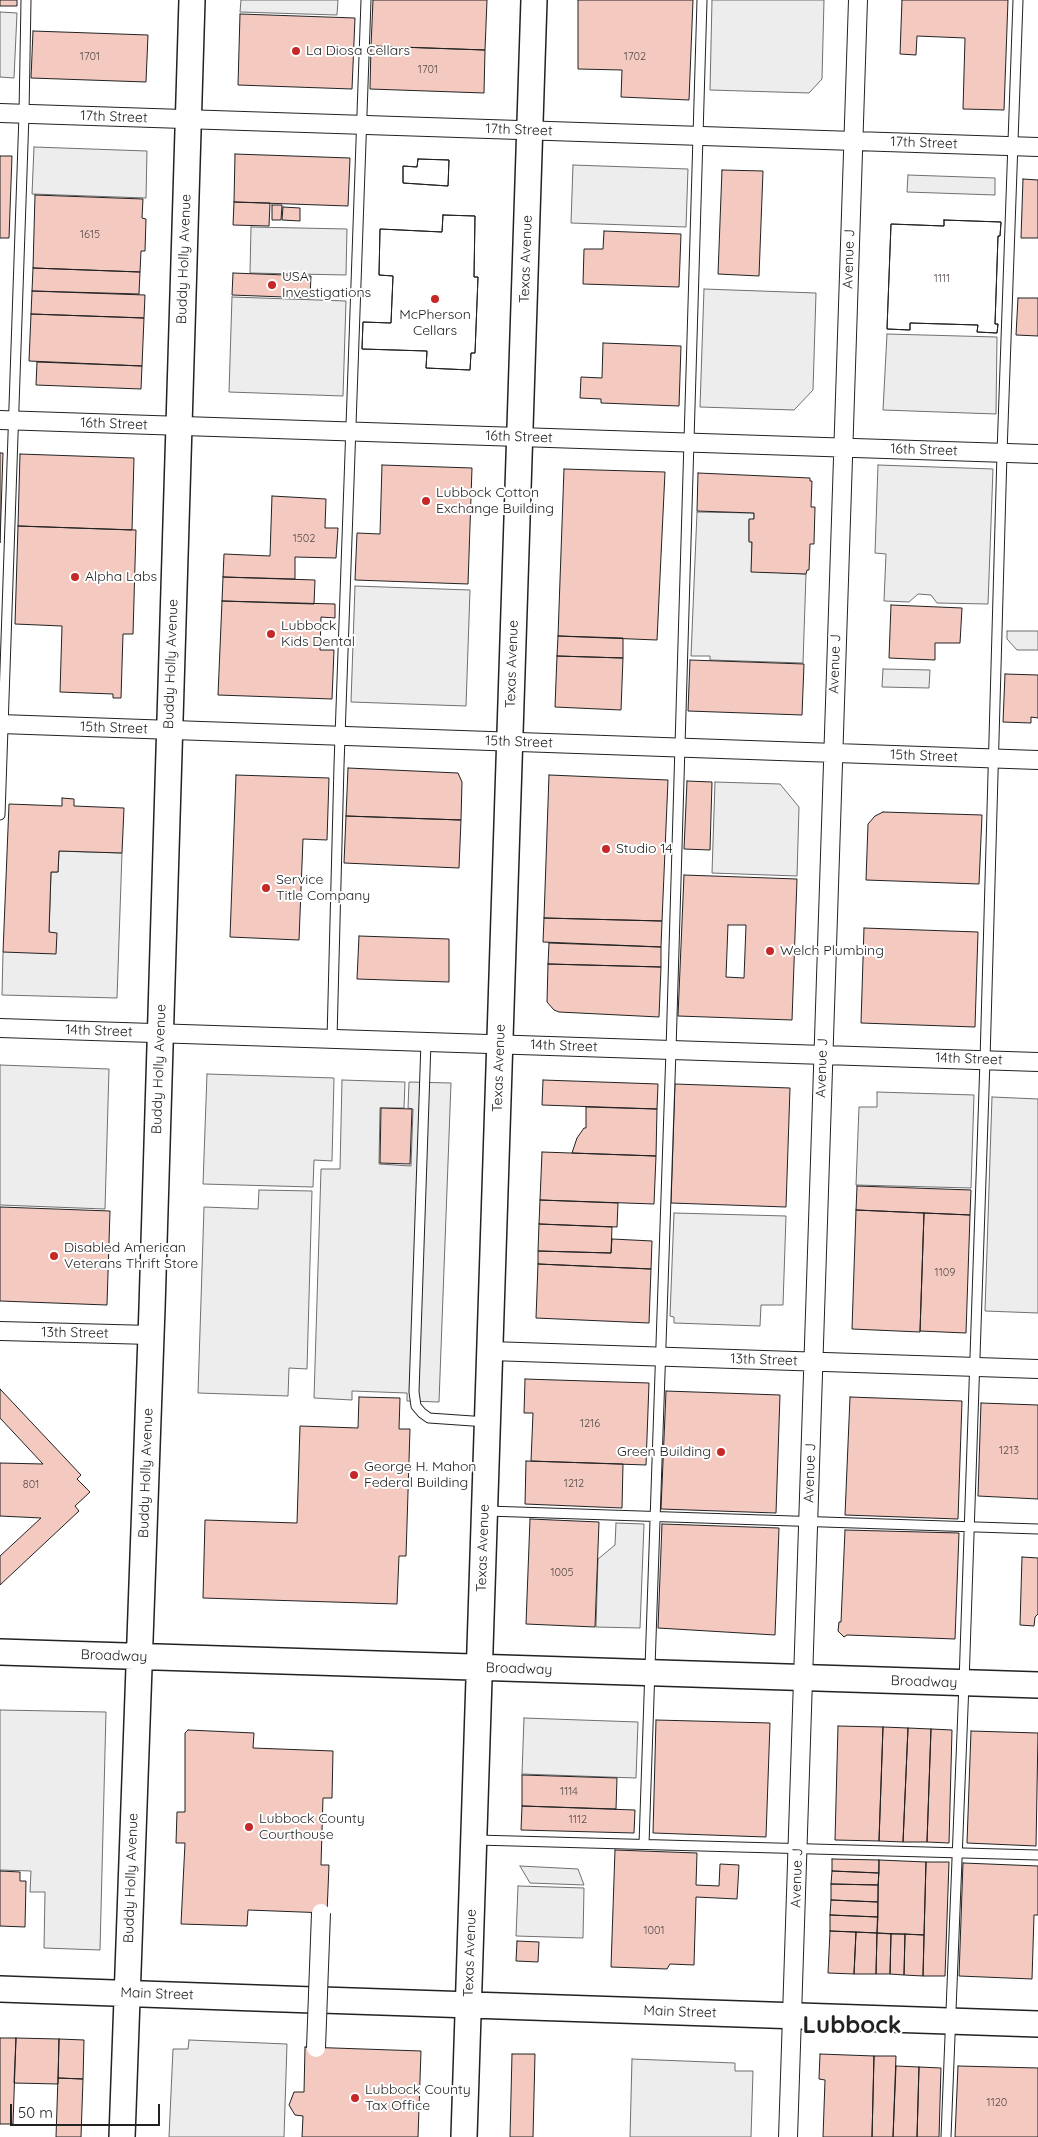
<!DOCTYPE html>
<html>
<head>
<meta charset="utf-8">
<style>
  body { margin:0 }
  #map { position:relative; width:1038px; height:2137px; overflow:hidden; background:#fff; font-family:Quicksand,sans-serif }
  canvas { display:block }
  .scale { position:absolute; left:10px; top:2104px; width:150px; height:22px; box-sizing:border-box; border:2px solid #222; border-top:0; padding-left:6px; font-size:15px; line-height:18px; white-space:nowrap; color:#222; -webkit-text-stroke:4px #fff; paint-order:stroke }
</style>
</head>
<body>
<div id="map">
<canvas width="1038" height="2137"></canvas>
<div class="scale">50 m</div>
</div>
<script>
const g = document.querySelector('canvas').getContext('2d');
g.lineJoin = 'round';
function fill(path, color) { g.fillStyle = color; g.fill(path, 'evenodd'); }
const toPath = rows => new Path2D(rows.map(r => 'M' + r).join(''));
function stroke(path, color, width, dash) { g.strokeStyle = color; g.lineWidth = width; g.lineCap = dash ? 'butt' : 'round'; g.setLineDash(dash || []); g.stroke(path); }
function drawText(font, color, halo, rows, align = 'center') {
  g.font = font + ' Quicksand,sans-serif'; g.lineWidth = 4; g.setLineDash([]); g.textBaseline = 'middle'; g.strokeStyle = halo; g.fillStyle = color; for (const [text, x, y, turn = 0] of rows) {
    g.save(); g.translate(x, y); g.rotate((+turn || 0) * Math.PI / 180); g.textAlign = isNaN(turn) ? turn : align; if (halo) g.strokeText(text, 0, 0); g.fillText(text, 0, 0); g.restore();
  }
}
const parking = toPath([
  [241,0,338,0,337,15,240,12,241,0],
  [712,0,824,0,822,79,809,93,710,90,712,0],
  [0,12,17,13,14,78,0,77,0,12],
  [34,147,147,151,146,198,32,194,34,147],
  [573,165,688,169,686,227,571,223,573,165],
  [908,175,995,178,995,195,907,192,908,175],
  [251,227,347,229,346,275,250,273,251,227],
  [704,289,816,293,813,390,794,410,700,407,704,289],
  [232,297,346,301,343,396,229,392,232,297],
  [887,334,997,337,996,414,883,410,887,334],
  [878,465,993,469,988,604,937,603,931,595,918,594,909,602,884,601,886,554,875,553,878,465],
  [697,512,754,513,754,519,749,520,749,541,752,542,752,571,806,574,803,663,710,660,710,656,691,656,697,512],
  [355,586,470,590,466,706,351,702,355,586],
  [1007,631,1038,631,1038,650,1017,650,1007,639,1007,631],
  [883,669,930,670,929,688,882,687,883,669],
  [715,782,780,784,799,807,797,876,712,873,715,782],
  [59,851,122,853,117,998,2,995,3,952,49,932,51,872,58,872,59,851],
  [0,1065,109,1069,105,1209,0,1205,0,1065],
  [207,1074,334,1078,332,1161,314,1160,313,1187,203,1184,207,1074],
  [342,1080,405,1082,404,1108,380,1108,379,1164,411,1166,413,1109,408,1108,409,1082,451,1083,439,1402,407,1401,407,1393,352,1391,352,1400,314,1398,321,1169,340,1169,342,1080],
  [877,1092,974,1095,971,1188,856,1185,859,1107,877,1107,877,1092],
  [992,1097,1038,1099,1038,1313,985,1311,992,1097],
  [259,1190,312,1191,307,1369,289,1368,288,1396,198,1393,204,1207,258,1209,259,1190],
  [674,1213,786,1216,783,1305,761,1305,760,1326,674,1323,674,1317,670,1316,674,1213],
  [616,1523,644,1524,640,1628,596,1627,598,1559,615,1545,616,1523],
  [0,1710,106,1712,100,1950,44,1948,45,1892,30,1892,31,1871,0,1870,0,1710],
  [524,1718,638,1722,636,1778,522,1774,524,1718],
  [520,1866,578,1869,584,1885,530,1883,520,1866],
  [518,1886,584,1888,583,1938,516,1936,518,1886],
  [189,2040,287,2044,284,2137,169,2137,173,2049,188,2049,189,2040],
  [632,2059,735,2063,735,2071,753,2071,751,2137,630,2137,632,2059]
]);
fill(parking, '#ededed');
stroke(parking, '#6f6f6f', 1);
const building = toPath([
  [0,0,17,0,17,6,0,6,0,0],
  [373,0,487,0,485,50,371,46,373,0],
  [578,0,693,0,689,100,621,97,622,70,578,69,578,0],
  [902,0,1008,0,1004,110,963,109,965,38,917,36,916,55,900,54,902,0],
  [240,14,355,18,352,89,238,85,240,14],
  [33,31,148,35,146,82,31,78,33,31],
  [371,46,485,50,484,93,370,89,371,46],
  [235,154,350,158,348,206,234,202,235,154],
  [0,156,12,156,9,238,0,238,0,156],
  [418,159,449,160,448,186,403,183,403,166,417,167,418,159],
  [418,159,449,160,448,186,403,183,403,166,417,167,418,159],
  [722,170,763,171,759,276,718,274,722,170],
  [1023,179,1038,180,1038,238,1021,238,1023,179],
  [35,195,143,199,142,218,146,219,145,251,141,251,140,272,33,268,35,195],
  [234,202,270,203,269,226,233,225,234,202],
  [272,205,282,205,281,220,272,220,272,205],
  [283,207,300,208,300,221,282,220,283,207],
  [443,215,475,216,474,277,478,277,475,353,471,353,470,370,426,368,427,351,362,349,363,322,391,323,393,276,379,275,380,229,442,232,443,215],
  [443,215,475,216,474,277,478,277,475,353,471,353,470,370,426,368,427,351,362,349,363,322,391,323,393,276,379,275,380,229,442,232,443,215],
  [944,220,1001,222,1000,236,998,236,995,324,998,324,997,333,977,332,978,325,910,323,910,330,887,329,891,224,944,226,944,220],
  [944,220,1001,222,1000,236,998,236,995,324,998,324,997,333,977,332,978,325,910,323,910,330,887,329,891,224,944,226,944,220],
  [604,231,681,234,679,287,583,284,584,249,603,249,604,231],
  [33,268,140,272,139,294,32,291,33,268],
  [233,273,311,276,310,298,232,295,233,273],
  [32,291,145,295,144,318,31,314,32,291],
  [1018,298,1038,298,1038,336,1016,335,1018,298],
  [31,314,144,318,142,366,29,361,31,314],
  [603,343,681,346,679,406,601,403,601,399,580,398,581,377,602,378,603,343],
  [37,362,142,366,141,389,36,385,37,362],
  [0,453,3,453,0,543,0,453],
  [20,454,134,458,132,530,18,526,20,454],
  [382,465,472,468,468,584,355,580,357,533,380,534,382,465],
  [564,469,665,472,657,640,558,636,564,469],
  [698,473,810,478,810,481,812,481,811,507,815,507,814,544,810,544,809,570,807,570,806,574,751,572,752,542,749,542,749,519,754,519,754,513,697,511,698,473],
  [272,496,326,499,325,528,338,528,336,558,295,557,295,579,223,577,224,554,270,556,272,496],
  [18,526,136,530,133,634,123,634,121,698,113,698,113,694,60,692,62,626,15,624,18,526],
  [223,577,315,580,314,604,222,601,223,577],
  [222,601,335,604,335,618,321,617,320,650,334,650,332,699,218,695,222,601],
  [891,605,962,608,960,643,935,643,935,660,889,658,891,605],
  [558,636,623,638,623,658,557,656,558,636],
  [557,656,623,658,621,710,555,707,557,656],
  [690,660,804,664,802,715,688,711,690,660],
  [1005,674,1038,675,1038,718,1031,717,1031,723,1003,722,1005,674],
  [348,768,458,773,462,782,461,820,346,816,348,768],
  [236,775,329,778,327,840,303,839,299,940,230,937,236,775],
  [549,775,668,780,662,921,544,918,549,775],
  [687,781,712,782,710,850,684,849,687,781],
  [62,798,74,799,74,806,124,808,122,853,59,851,58,872,51,872,49,932,57,933,56,954,3,952,9,804,62,806,62,798],
  [883,812,982,815,979,884,866,880,868,824,875,816,883,812],
  [346,816,461,820,459,868,344,863,346,816],
  [684,875,797,879,792,1020,678,1016,684,875],
  [728,925,746,925,744,978,726,977,728,925],
  [544,918,662,921,661,947,543,942,544,918],
  [864,928,978,932,975,1027,861,1023,864,928],
  [359,936,449,939,449,982,357,979,359,936],
  [549,943,661,947,661,967,548,964,549,943],
  [548,964,661,967,659,1017,559,1012,554,1010,547,1002,548,964],
  [543,1080,658,1084,657,1109,542,1105,543,1080],
  [675,1084,790,1088,786,1207,671,1203,675,1084],
  [586,1107,657,1109,656,1156,572,1153,577,1138,584,1128,586,1128,586,1107],
  [381,1108,412,1109,410,1164,380,1163,381,1108],
  [542,1152,656,1156,654,1204,540,1200,542,1152],
  [857,1186,971,1190,970,1215,856,1210,857,1186],
  [540,1200,618,1203,617,1227,539,1224,540,1200],
  [0,1207,110,1211,107,1305,0,1301,0,1207],
  [856,1210,924,1213,920,1332,852,1329,856,1210],
  [924,1213,970,1215,966,1333,920,1331,924,1213],
  [539,1224,612,1227,611,1253,538,1251,539,1224],
  [612,1239,652,1241,651,1269,538,1264,538,1251,611,1253,612,1239],
  [538,1264,651,1269,649,1323,536,1318,538,1264],
  [525,1379,649,1383,646,1465,531,1461,533,1413,524,1413,525,1379],
  [0,1389,81,1475,77,1479,90,1492,75,1506,79,1511,0,1585,0,1556,41,1518,0,1516,0,1463,43,1464,0,1418,0,1389],
  [666,1391,780,1395,776,1513,661,1509,666,1391],
  [359,1397,400,1398,399,1429,410,1429,406,1556,399,1556,397,1604,203,1598,205,1520,297,1523,300,1426,358,1428,359,1397],
  [850,1397,962,1401,958,1519,845,1515,850,1397],
  [981,1403,1038,1405,1038,1499,978,1496,981,1403],
  [526,1461,623,1464,622,1508,525,1504,526,1461],
  [530,1519,599,1522,595,1627,526,1624,530,1519],
  [662,1524,779,1528,775,1635,658,1628,662,1524],
  [845,1530,959,1533,955,1639,847,1635,844,1637,838,1631,839,1622,841,1622,845,1530],
  [1022,1557,1038,1558,1038,1614,1035,1617,1034,1626,1020,1625,1022,1557],
  [656,1720,770,1723,766,1837,653,1833,656,1720],
  [838,1726,883,1727,879,1841,835,1840,838,1726],
  [883,1727,908,1728,903,1842,879,1841,883,1727],
  [908,1728,931,1729,927,1842,903,1842,908,1728],
  [931,1729,952,1730,949,1843,927,1842,931,1729],
  [188,1730,254,1733,253,1748,333,1751,332,1798,323,1798,321,1865,329,1865,327,1913,248,1910,247,1926,181,1924,185,1843,176,1843,177,1812,185,1812,185,1733,188,1730],
  [971,1731,1038,1733,1036,1846,967,1843,971,1731],
  [522,1775,617,1778,616,1809,522,1806,522,1775],
  [522,1806,635,1810,634,1833,521,1830,522,1806],
  [615,1850,697,1853,696,1885,719,1886,720,1864,739,1865,737,1899,696,1897,694,1965,670,1964,667,1969,611,1967,615,1850],
  [832,1859,879,1860,879,1873,832,1871,832,1859],
  [879,1860,926,1862,924,1935,877,1933,879,1860],
  [926,1862,949,1862,945,1976,923,1976,926,1862],
  [963,1863,1038,1866,1038,1915,1034,1915,1032,1979,959,1976,963,1863],
  [0,1871,20,1872,20,1881,26,1881,25,1927,0,1926,0,1871],
  [832,1871,879,1873,878,1885,831,1884,832,1871],
  [831,1884,878,1885,878,1902,831,1900,831,1884],
  [831,1900,878,1902,878,1917,830,1915,831,1900],
  [830,1915,878,1917,877,1933,830,1931,830,1915],
  [830,1931,856,1932,854,1974,828,1973,830,1931],
  [856,1932,877,1933,876,1974,854,1974,856,1932],
  [877,1933,891,1934,890,1974,876,1974,877,1933],
  [891,1934,905,1934,904,1975,890,1974,891,1934],
  [905,1934,924,1935,923,1976,904,1975,905,1934],
  [517,1941,539,1942,538,1962,516,1961,517,1941],
  [0,2038,16,2038,13,2124,0,2124,0,2038],
  [16,2038,59,2039,58,2084,14,2083,16,2038],
  [59,2039,84,2040,83,2079,58,2078,59,2039],
  [305,2047,421,2051,418,2137,302,2137,303,2116,295,2115,289,2105,294,2092,304,2092,305,2047],
  [512,2054,535,2054,533,2137,510,2137,512,2054],
  [820,2054,874,2056,872,2137,823,2137,825,2080,819,2079,820,2054],
  [874,2056,896,2056,893,2137,872,2137,874,2056],
  [896,2066,919,2067,917,2137,893,2137,896,2066],
  [958,2066,1038,2068,1038,2137,955,2137,958,2066],
  [919,2067,941,2068,939,2137,917,2137,919,2067],
  [58,2078,83,2079,81,2137,56,2137,58,2078]
]);
fill(building, '#f3c9c0');
stroke(building, '#222', 1);
const lane = toPath([
  [0,815,24,114,26,0],
  [332,1039,339,765,366,0],
  [426,1042,414,1392,416,1406,422,1413,429,1418,487,1422],
  [487,1511,1038,1529],
  [476,1840,1038,1855],
  [644,1844,671,1050,702,0],
  [946,2137,964,1683,985,1060,1002,453,1018,0]
]);
const street = toPath([
  [0,113,1038,147],
  [0,420,1038,454],
  [0,724,1038,760],
  [0,1028,1038,1062],
  [0,1331,151,1335],
  [490,1351,1038,1369],
  [788,2137,858,0]
]);
const secondary = toPath([
  [0,1652,1038,1685],
  [0,1989,313,2000],
  [322,2000,1038,2024],
  [122,2137,152,1308,192,0],
  [464,2137,534,0]
]);
stroke(lane, '#222', 11);
stroke(street, '#222', 20);
stroke(secondary, '#222', 28);
stroke(lane, '#fff', 9);
stroke(street, '#fff', 18);
stroke(secondary, '#fff', 25);
const streetBridge = toPath([
  [316,2048,321,1913]
]);
stroke(streetBridge, '#222', 20, []);
stroke(streetBridge, '#fff', 18);
for (const [x, y, r, color] of [
  [296,51,5,"#c62828"],
  [272,285,5,"#c62828"],
  [435,299,5,"#c62828"],
  [426,501,5,"#c62828"],
  [75,577,5,"#c62828"],
  [271,634,5,"#c62828"],
  [606,849,5,"#c62828"],
  [266,888,5,"#c62828"],
  [770,951,5,"#c62828"],
  [54,1256,5,"#c62828"],
  [721,1452,5,"#c62828"],
  [354,1475,5,"#c62828"],
  [249,1827,5,"#c62828"],
  [355,2098,5,"#c62828"]
]) { const dot = new Path2D(); dot.arc(x, y, r, 0, 2 * Math.PI); g.fillStyle = color; g.fill(dot); stroke(dot, '#fff', 2); }
drawText('11px', '#564c4a', null, [
  ["1701",90,57],
  ["1702",635,57],
  ["1701",428,70],
  ["1615",90,235],
  ["1111",942,279],
  ["1502",304,539],
  ["1109",945,1273],
  ["1216",590,1424],
  ["1213",1009,1451],
  ["1212",574,1484],
  ["801",31,1485],
  ["1005",562,1573],
  ["1114",569,1792],
  ["1112",578,1820],
  ["1001",654,1931],
  ["1120",997,2103]
]);
drawText('14px', '#222', '#fff', [
  ["La Diosa Cellars",306,51],
  ["USA",282,277],
  ["Investigations",282,293],
  ["McPherson",435,315,"center"],
  ["Cellars",435,331,"center"],
  ["Lubbock Cotton",436,493],
  ["Exchange Building",436,509],
  ["Alpha Labs",85,577],
  ["Lubbock",281,626],
  ["Kids Dental",281,642],
  ["Studio 14",616,849],
  ["Service",276,880],
  ["Title Company",276,896],
  ["Welch Plumbing",780,951],
  ["Disabled American",64,1248],
  ["Veterans Thrift Store",64,1264],
  ["Green Building",711,1452,"right"],
  ["George H. Mahon",364,1467],
  ["Federal Building",364,1483],
  ["Lubbock County",259,1819],
  ["Courthouse",259,1835],
  ["Lubbock County",365,2090],
  ["Tax Office",365,2106]
], 'left');
drawText('14px', '#222', '#fff', [
  ["17th Street",114,117,2],
  ["17th Street",519,130,2],
  ["17th Street",924,143,2],
  ["Buddy Holly Avenue",184,259,-88],
  ["Texas Avenue",526,259,-88],
  ["Avenue J",849,259,-88],
  ["16th Street",114,424,2],
  ["16th Street",519,437,2],
  ["16th Street",924,450,2],
  ["Buddy Holly Avenue",171,664,-88],
  ["Texas Avenue",512,664,-88],
  ["Avenue J",835,664,-88],
  ["15th Street",114,728,2],
  ["15th Street",519,742,2],
  ["15th Street",924,756,2],
  ["14th Street",99,1031,2],
  ["14th Street",564,1046,2],
  ["14th Street",969,1059,2],
  ["Texas Avenue",499,1068,-88],
  ["Avenue J",822,1068,-88],
  ["Buddy Holly Avenue",159,1069,-88],
  ["13th Street",75,1333,1],
  ["13th Street",764,1360,2],
  ["Buddy Holly Avenue",146,1473,-88],
  ["Avenue J",810,1473,-88],
  ["Texas Avenue",483,1548,-88],
  ["Broadway",114,1656,2],
  ["Broadway",519,1669,2],
  ["Broadway",924,1682,2],
  ["Buddy Holly Avenue",131,1878,-88],
  ["Avenue J",797,1878,-88],
  ["Texas Avenue",470,1953,-88],
  ["Main Street",157,1994,2],
  ["Main Street",680,2012,2]
]);
drawText('bold 24px', '#222', '#fff', [
  ["Lubbock",852,2026]
]);
</script>
</body>
</html>
